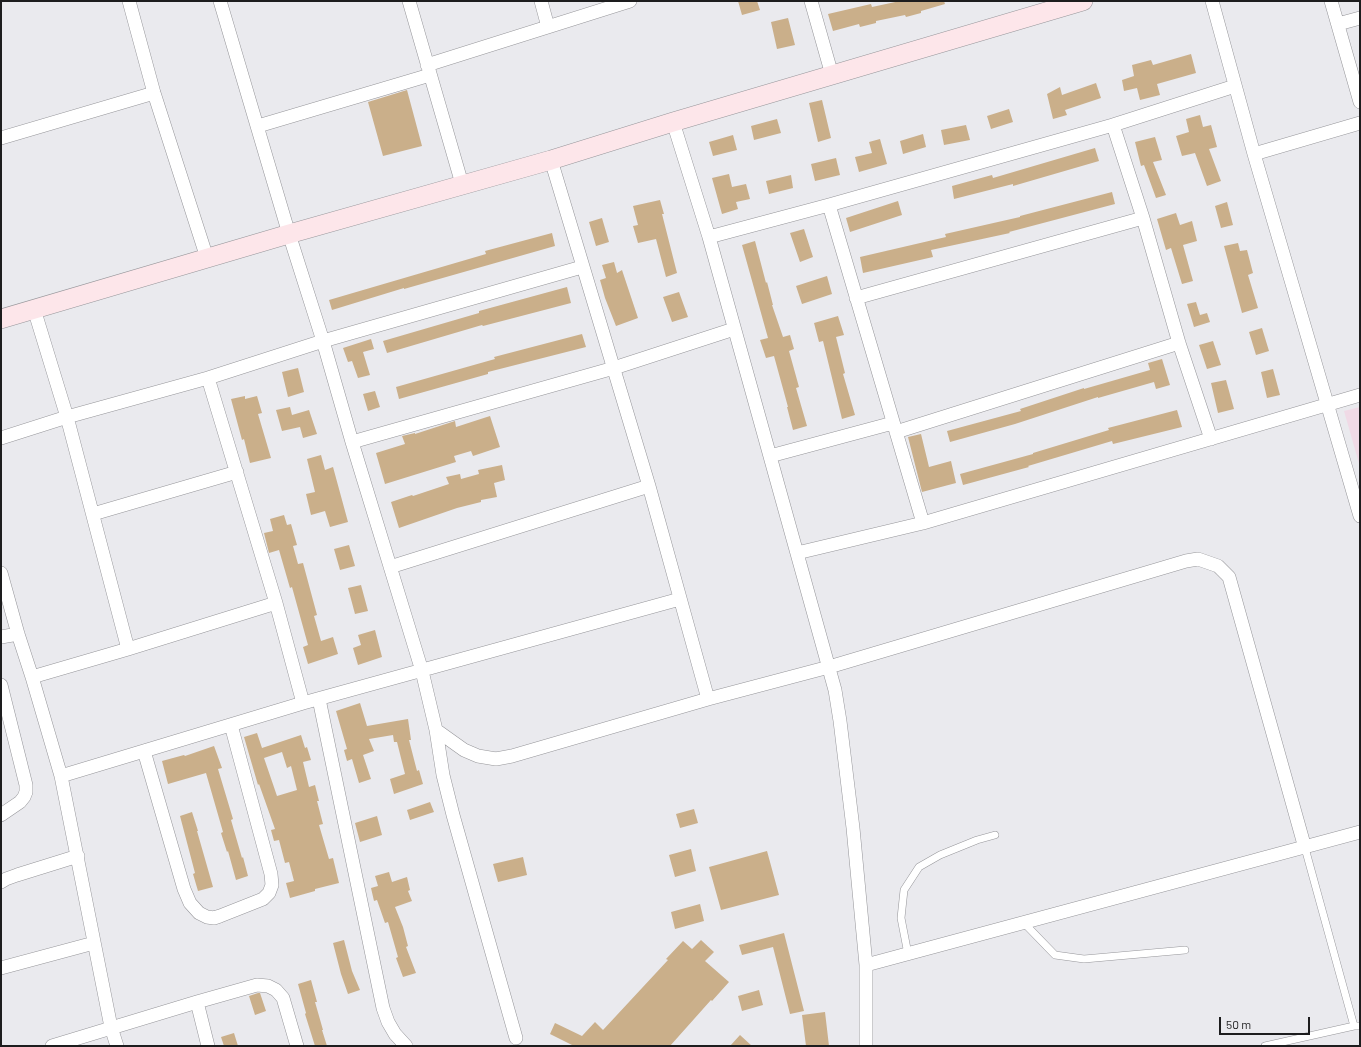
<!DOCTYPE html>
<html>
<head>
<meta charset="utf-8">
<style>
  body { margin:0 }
  #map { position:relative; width:1361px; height:1047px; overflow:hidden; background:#eaeaee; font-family:Barlow,sans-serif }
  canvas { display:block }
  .frame { position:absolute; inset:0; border:2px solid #1d1d1e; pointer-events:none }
  .scale { position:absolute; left:1219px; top:1017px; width:91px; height:18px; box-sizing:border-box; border:2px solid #1d1d1e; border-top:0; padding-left:5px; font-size:12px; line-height:14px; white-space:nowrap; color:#1d1d1e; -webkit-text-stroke:3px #eaeaee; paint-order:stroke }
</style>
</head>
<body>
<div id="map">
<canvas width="1361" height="1047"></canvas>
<div class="frame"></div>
<div class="scale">50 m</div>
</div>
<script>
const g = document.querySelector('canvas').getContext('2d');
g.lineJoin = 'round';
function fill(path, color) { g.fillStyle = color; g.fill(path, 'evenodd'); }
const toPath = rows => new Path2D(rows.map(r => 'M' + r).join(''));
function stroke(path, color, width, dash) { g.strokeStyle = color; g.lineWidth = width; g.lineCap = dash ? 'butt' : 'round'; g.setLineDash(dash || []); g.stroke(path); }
fill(toPath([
  [1360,407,1360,467,1344,411]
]), '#f0dae6');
fill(toPath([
  [738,1,757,1,760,10,742,15],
  [900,1,944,1,945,4,921,11,921,13,906,17,905,15,876,21,876,23,860,27,859,24,833,31,828,14,871,4,872,7],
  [788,18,795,45,777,49,771,22],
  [1191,54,1196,73,1157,84,1160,95,1140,100,1137,88,1124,91,1122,80,1134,76,1132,65,1151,60,1153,65],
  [1096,83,1101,98,1065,110,1067,115,1053,119,1047,94,1060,87,1062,95],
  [407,90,422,146,383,156,368,102],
  [822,100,831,138,818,142,809,103],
  [1009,109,1013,122,991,129,987,116],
  [1200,115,1203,127,1211,125,1217,147,1209,149,1221,181,1207,186,1195,153,1182,156,1176,136,1189,132,1186,119],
  [777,119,781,133,754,140,751,126],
  [966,125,970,140,944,145,941,130],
  [923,134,926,147,903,154,900,141],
  [733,135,737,150,713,156,709,142],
  [1155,137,1162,160,1153,162,1166,195,1156,198,1144,165,1141,166,1135,142],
  [880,139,887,164,859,172,855,157,872,153,869,142],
  [1095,148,1099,161,1013,186,1013,184,954,199,952,186,992,175,993,178],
  [836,158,840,175,815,181,811,164],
  [729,174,732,187,746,184,750,199,736,202,738,209,722,214,712,178],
  [791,175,793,188,769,194,766,181],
  [1112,192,1115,204,1009,232,1010,233,931,250,933,257,863,273,860,257,946,237,945,234,1020,217,1020,216],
  [660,200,664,214,662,214,677,273,666,277,656,239,638,243,633,226,638,225,633,206],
  [898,201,902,215,850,232,846,218],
  [1227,202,1233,225,1221,228,1215,206],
  [1176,213,1180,225,1192,221,1197,241,1183,245,1193,281,1182,284,1171,248,1166,250,1157,219],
  [602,218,609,242,596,246,589,222],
  [804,229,813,257,800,262,790,233],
  [552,233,555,246,404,289,404,288,332,310,329,300,486,254,485,251],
  [755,241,766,283,767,282,773,305,772,305,783,337,790,335,794,349,789,351,799,387,796,388,807,426,793,430,787,407,788,407,774,356,766,358,760,340,768,338,742,245],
  [1238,243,1240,251,1247,250,1253,273,1248,275,1258,308,1242,313,1224,246],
  [614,262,617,273,622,270,638,318,616,326,605,298,600,280,606,278,602,265],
  [827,276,832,294,802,304,796,286],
  [567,287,571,303,483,326,482,325,387,353,383,341,479,313,479,311],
  [679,292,688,317,672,322,663,297],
  [1196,302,1200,315,1207,313,1210,322,1194,327,1187,304],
  [838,316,844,335,836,337,845,373,843,374,855,415,842,419,823,341,819,342,814,323],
  [1262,328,1269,351,1256,355,1249,332],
  [582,334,586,347,488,372,488,374,399,399,396,387,495,359,494,357],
  [371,339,374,349,363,352,370,375,358,378,352,361,348,362,343,348],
  [1213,341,1221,365,1207,369,1199,345],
  [1162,359,1170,385,1156,389,1154,382,1098,398,1098,397,1015,424,950,442,947,431,1021,411,1020,409,1084,388,1084,389,1150,370,1148,363],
  [298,368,304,392,288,397,282,372],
  [1273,369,1280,395,1267,398,1261,372],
  [1226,380,1234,409,1218,413,1211,383],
  [375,391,380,407,368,411,363,394],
  [245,396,245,399,257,396,262,413,258,414,271,458,250,463,244,439,242,440,231,399],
  [290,407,292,415,309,410,317,434,303,438,300,427,282,431,276,410],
  [1177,410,1182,427,1113,444,1112,441,1028,466,1029,467,963,485,960,474,1033,454,1033,453,1109,430,1108,428],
  [490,416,500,447,473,456,471,451,454,456,456,462,385,484,376,453,405,444,402,436,415,433,415,434,455,421,456,427],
  [921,434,929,467,951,461,956,483,922,492,908,437],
  [321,455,325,470,333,467,348,522,330,527,325,511,311,515,306,494,315,492,307,459],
  [502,465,505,480,494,483,497,497,481,500,481,502,457,508,399,528,391,502,412,495,413,496,449,484,446,477,460,474,461,479,479,474,478,470],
  [284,515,287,525,291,524,297,545,293,546,298,564,303,563,317,615,314,616,321,641,333,637,338,654,308,664,303,647,308,645,292,587,290,588,279,550,269,553,264,533,273,531,270,519],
  [349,545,355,566,340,570,334,549],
  [361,585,368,611,355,614,348,588],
  [375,630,382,657,358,665,353,648,361,645,358,635],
  [360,703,367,726,408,719,411,740,409,740,417,771,419,770,423,784,394,794,390,779,405,774,397,742,394,742,393,735,369,739,374,751,363,755,371,779,359,783,352,759,347,761,344,750,347,749,336,711],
  [257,733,262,748,301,735,305,748,307,747,311,760,303,762,309,787,315,785,319,801,317,801,323,824,319,825,329,859,333,858,339,883,315,889,315,891,290,898,286,883,294,881,289,862,285,863,279,840,274,841,271,830,275,829,259,784,258,785,244,737],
  [282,752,287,768,291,766,297,790,277,796,264,758],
  [214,746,222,768,218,769,233,819,231,820,242,858,243,857,248,876,236,880,228,851,227,852,221,833,223,832,206,773,168,784,162,761,184,755,185,756],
  [430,802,434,812,410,820,407,810],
  [694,809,698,823,680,828,676,814],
  [192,812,198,831,197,831,213,887,198,891,193,874,195,873,180,816],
  [377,816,382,835,360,842,355,823],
  [691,849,696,871,675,877,669,855],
  [767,851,779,895,721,910,709,867],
  [523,857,527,875,498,882,493,864],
  [389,872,392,882,407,877,410,890,408,891,412,901,395,907,403,927,408,946,406,947,416,973,403,977,396,958,398,957,388,922,385,923,377,900,374,901,371,888,378,886,375,876],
  [700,904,704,921,675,929,671,912],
  [784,933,804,1011,790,1014,773,947,742,955,739,945],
  [344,940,352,971,360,990,348,994,341,974,333,943],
  [701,940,714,952,705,961,729,982,712,1001,711,1000,670,1046,574,1046,550,1034,555,1023,582,1036,595,1022,603,1030,668,960,666,959,683,941,692,949],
  [311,980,317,1002,315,1002,323,1030,322,1030,327,1046,315,1046,305,1014,306,1013,298,984],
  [759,990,763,1005,742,1011,738,996],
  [258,993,260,993,266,1011,255,1015,249,996],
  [825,1012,829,1046,806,1046,802,1015],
  [234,1033,238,1046,224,1046,221,1037],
  [740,1035,752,1046,730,1046]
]), '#caaf8a');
const lane = toPath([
  [1305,848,1354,1026],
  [1024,923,1055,955,1084,959,1185,950],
  [908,954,901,918,904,890,919,867,940,855,977,840,995,835],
  [1265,1046,1354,1026,1360,1026]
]);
const street = toPath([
  [129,1,154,93,207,258],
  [220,1,289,234,323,341,352,442,422,671,436,730,443,775,453,815,516,1038],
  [409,1,462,184],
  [541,1,548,27],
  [811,1,832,75],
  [1212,1,1254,154,1360,516],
  [1331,1,1360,102],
  [1338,24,1360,18],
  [427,65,630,1],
  [673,122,709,237,835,690,840,721,853,828,866,965,866,1046],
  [1113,125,1143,218,1179,343,1211,439],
  [258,126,430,75],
  [1,138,154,93],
  [1254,154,1360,123],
  [551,160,649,486,708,699],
  [829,205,923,523],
  [709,237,829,205,1113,125,1235,86],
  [856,298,1143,218],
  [34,309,67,417,128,649],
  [208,378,276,603,303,703],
  [896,432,1179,343],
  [1,438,67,417,208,378,323,341,582,267],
  [352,442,614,368,734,329],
  [770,456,893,423],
  [93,514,237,472],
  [797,553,923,523,1360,395],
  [390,567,649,486],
  [1,573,18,634,32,677,61,776,111,1027,117,1046],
  [1,637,18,634],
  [32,677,128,649,276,603],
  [1,685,26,785,26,792,24,797,20,802,1,815],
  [319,699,383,1008,388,1022,395,1034,406,1046],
  [436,730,464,750,478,756,496,759,512,756,708,699,829,667,1186,561,1198,559,1218,566,1229,577,1305,848],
  [144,751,184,889,190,903,199,913,207,917,214,918,220,916,263,899,269,893,272,885,271,874,231,725],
  [61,776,303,703,680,599],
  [1,882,6,879,17,875,78,856],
  [866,965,1360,832],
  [1,968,94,943],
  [197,1002,208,1046],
  [52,1046,197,1002,257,985,268,986,276,990,283,998,297,1046]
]);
const secondary = toPath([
  [1,319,289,234,551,160,673,122,1083,1]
]);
stroke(lane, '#96969a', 8);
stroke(street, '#96969a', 14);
stroke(secondary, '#96969a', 20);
stroke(lane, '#fff', 7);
stroke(street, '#fff', 13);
stroke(secondary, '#fde6ea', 19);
</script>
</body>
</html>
